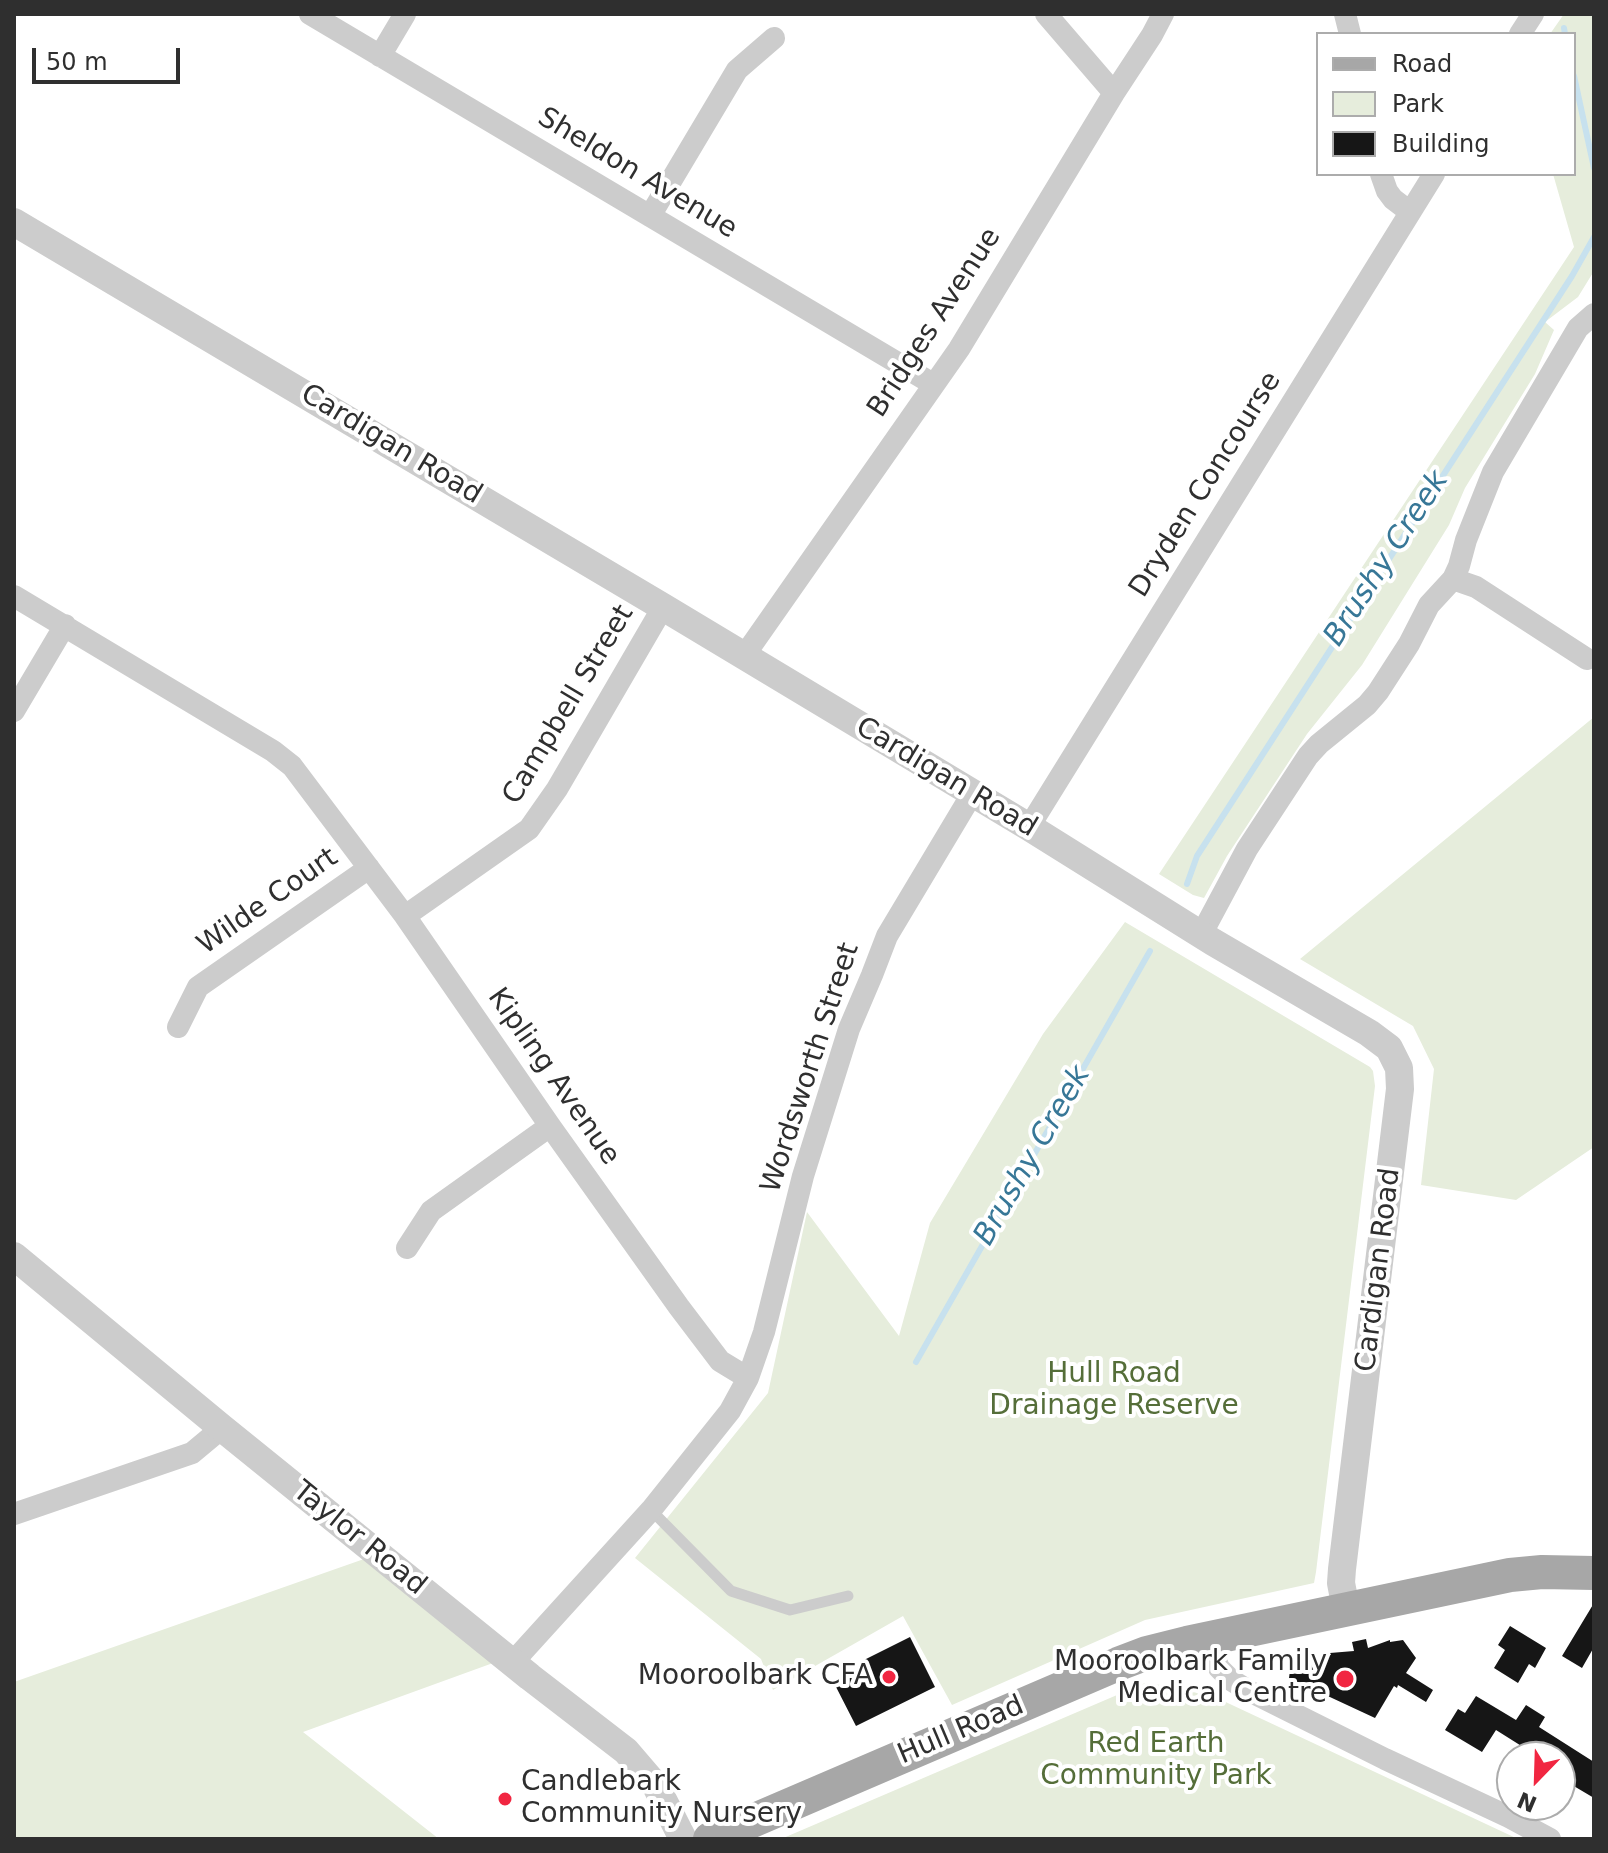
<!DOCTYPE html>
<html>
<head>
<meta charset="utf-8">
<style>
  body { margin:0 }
  #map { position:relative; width:1608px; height:1853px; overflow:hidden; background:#fff; font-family:"DejaVu Sans",sans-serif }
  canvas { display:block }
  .frame { position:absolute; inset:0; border:16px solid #2f2f2f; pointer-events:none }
  .legend { position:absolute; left:1316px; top:32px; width:260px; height:144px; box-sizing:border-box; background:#fff; border:2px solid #acacac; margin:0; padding:10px 14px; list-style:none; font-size:24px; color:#2f2f2f }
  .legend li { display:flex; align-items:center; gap:16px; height:40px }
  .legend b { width:40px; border:2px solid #acacac }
  .north { position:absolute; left:1496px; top:1741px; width:80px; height:80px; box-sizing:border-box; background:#fff; border:2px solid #acacac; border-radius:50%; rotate:203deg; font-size:22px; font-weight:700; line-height:32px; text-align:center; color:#2f2f2f }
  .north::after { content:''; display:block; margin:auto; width:28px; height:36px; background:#f12641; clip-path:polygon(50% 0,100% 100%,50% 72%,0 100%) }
  .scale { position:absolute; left:32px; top:48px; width:148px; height:36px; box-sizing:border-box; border:4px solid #2f2f2f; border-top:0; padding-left:10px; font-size:24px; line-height:28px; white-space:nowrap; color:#2f2f2f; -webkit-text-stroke:6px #fff; paint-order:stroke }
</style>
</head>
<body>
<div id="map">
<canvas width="1608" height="1853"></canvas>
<div class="frame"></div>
<ul class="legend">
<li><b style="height:10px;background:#a7a7a7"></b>Road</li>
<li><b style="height:22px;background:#e6eddc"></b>Park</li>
<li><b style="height:22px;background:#161616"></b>Building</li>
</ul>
<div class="north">N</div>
<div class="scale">50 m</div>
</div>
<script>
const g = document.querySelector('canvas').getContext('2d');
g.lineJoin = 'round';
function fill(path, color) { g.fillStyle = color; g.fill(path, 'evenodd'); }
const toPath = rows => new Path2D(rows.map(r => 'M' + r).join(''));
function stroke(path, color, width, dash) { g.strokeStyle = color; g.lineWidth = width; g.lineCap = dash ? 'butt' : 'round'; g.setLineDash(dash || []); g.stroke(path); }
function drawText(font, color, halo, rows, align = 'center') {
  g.font = font + ' "DejaVu Sans",sans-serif'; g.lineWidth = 8; g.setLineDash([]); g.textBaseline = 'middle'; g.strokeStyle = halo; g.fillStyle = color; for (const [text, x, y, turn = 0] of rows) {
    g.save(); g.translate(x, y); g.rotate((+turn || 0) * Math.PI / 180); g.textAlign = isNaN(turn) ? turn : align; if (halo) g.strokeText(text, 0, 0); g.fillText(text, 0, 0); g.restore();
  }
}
fill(toPath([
  [1564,14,1594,14,1594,271,1578,297,1545,322,1554,330,1535,374,1465,488,1449,525,1362,665,1307,734,1227,856,1204,898,1193,895,1159,874,1574,247,1553,174,1574,174,1574,34,1550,34],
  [1594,717,1594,1147,1516,1200,1421,1185,1434,1069,1413,1026,1300,959],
  [1125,922,1370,1067,1373,1071,1375,1086,1316,1572,1314,1583,1145,1620,952,1705,903,1616,773,1690,761,1659,635,1558,768,1393,807,1212,899,1336,930,1223,1043,1034],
  [364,1559,493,1663,303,1732,439,1839,14,1839,14,1682],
  [1145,1683,1200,1690,1518,1839,781,1839]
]), '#e6eddc');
stroke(toPath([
  [1564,28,1565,34],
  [1574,76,1594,168],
  [1187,884,1197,856,1572,276,1594,237],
  [916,1362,1150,951]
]), '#c7e1ee', 6);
fill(toPath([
  [1594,1603,1594,1647,1582,1668,1562,1656],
  [1510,1626,1546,1648,1535,1668,1529,1664,1518,1683,1494,1668,1505,1650,1498,1645],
  [910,1637,935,1687,856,1726,834,1683,861,1670,858,1663],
  [1366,1639,1368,1648,1390,1640,1390,1642,1403,1640,1416,1658,1406,1673,1433,1690,1426,1702,1398,1685,1397,1688,1394,1686,1375,1718,1289,1678,1291,1663,1331,1655,1330,1653,1354,1651,1352,1642],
  [1476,1696,1516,1720,1526,1705,1545,1717,1539,1727,1594,1762,1594,1798,1567,1782,1571,1776,1560,1769,1560,1757,1517,1757,1523,1747,1496,1730,1482,1752,1445,1730,1458,1709,1465,1713]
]), '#161616');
stroke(toPath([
  [651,1510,731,1591,790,1610,848,1596]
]), '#ccc', 11);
stroke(toPath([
  [310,14,933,384],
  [1046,14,1114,93],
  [1345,14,1350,34],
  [1520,34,1533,14],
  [380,56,405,14],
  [1381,174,1387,191,1393,199,1410,212],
  [650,216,737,70,774,38],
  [1453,579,1459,566,1466,540,1493,472,1578,328,1594,314],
  [14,596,273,751,292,766,405,916,550,1126,679,1307,720,1361,748,1378],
  [744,656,959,349,1114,93,1152,35,1163,14],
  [14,711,65,625],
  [1029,827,1434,174],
  [405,916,529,829,557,789,663,607],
  [1201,935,1247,849,1308,756,1319,744,1367,705,1378,692,1409,644,1429,605,1453,579,1476,587,1587,659],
  [178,1027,198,987,369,868],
  [407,1248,431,1211,550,1126],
  [14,1514,192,1453,222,1428],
  [1207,1639,1219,1668,1231,1680,1249,1691,1385,1759,1509,1817,1550,1839],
  [513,1662,651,1510,730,1411,748,1378,764,1332,803,1176,849,1029,872,975,887,936,972,794]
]), '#ccc', 22);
stroke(toPath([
  [14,222,663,607,1029,827,1213,942,1369,1033,1389,1048,1399,1068,1400,1089,1342,1569,1341,1583,1346,1609],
  [14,1256,222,1428,530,1677,626,1751,656,1786,683,1839]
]), '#ccc', 28);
stroke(toPath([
  [710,1839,1118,1664,1147,1653,1187,1643,1510,1575,1542,1572,1594,1573]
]), '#a7a7a7', 34);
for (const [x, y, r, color] of [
  [889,1677,8,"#f12641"],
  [1345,1679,10,"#f12641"],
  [505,1799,8,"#f12641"]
]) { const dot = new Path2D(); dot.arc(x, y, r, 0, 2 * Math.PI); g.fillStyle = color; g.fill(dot); stroke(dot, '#fff', 3); }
drawText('28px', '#2f2f2f', '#fff', [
  ["Sheldon Avenue",637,174,31],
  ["Bridges Avenue",935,323,-57],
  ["Cardigan Road",391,445,31],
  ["Dryden Concourse",1206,485,-58],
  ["Campbell Street",569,705,-59],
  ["Cardigan Road",946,778,31],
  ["Wilde Court",268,902,-35],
  ["Wordsworth Street",811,1068,-72],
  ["Kipling Avenue",553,1077,55],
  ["Cardigan Road",1379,1270,-83],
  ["Taylor Road",359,1539,39],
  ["Hull Road",961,1731,-23]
]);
drawText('28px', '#556e39', '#fff', [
  ["Hull Road",1114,1375],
  ["Drainage Reserve",1114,1407],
  ["Red Earth",1156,1745],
  ["Community Park",1156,1777]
]);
drawText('28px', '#2f2f2f', '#fff', [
  ["Mooroolbark Family",1327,1663],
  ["Medical Centre",1327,1695],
  ["Mooroolbark CFA",873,1677],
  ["Candlebark",521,1783,"left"],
  ["Community Nursery",521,1815,"left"]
], 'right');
drawText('italic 30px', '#377797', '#fff', [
  ["Brushy Creek",1387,559,-57],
  ["Brushy Creek",1033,1156,-60]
]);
</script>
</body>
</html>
